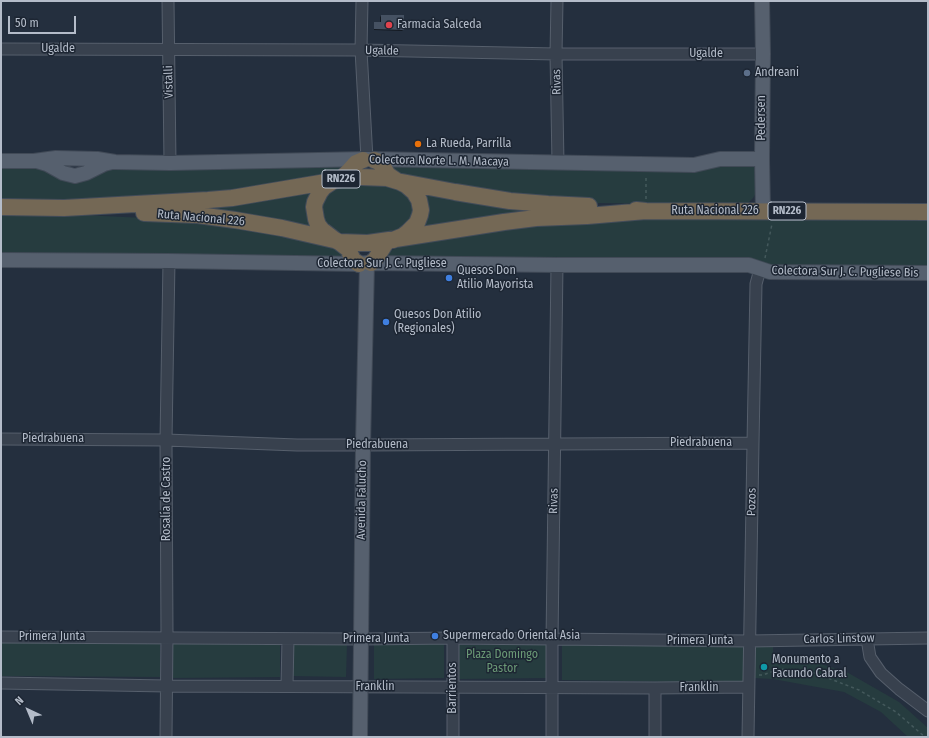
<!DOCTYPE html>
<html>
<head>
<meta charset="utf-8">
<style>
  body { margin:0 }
  #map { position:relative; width:929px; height:738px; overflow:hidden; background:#242f3e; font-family:"Fira Sans Condensed",sans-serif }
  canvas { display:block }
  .frame { position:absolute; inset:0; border:2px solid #b4bcc9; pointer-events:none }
  .north { position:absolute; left:8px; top:690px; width:40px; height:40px; -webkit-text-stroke:3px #1d2633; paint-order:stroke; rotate:316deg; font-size:11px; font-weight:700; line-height:16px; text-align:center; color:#b4bcc9 }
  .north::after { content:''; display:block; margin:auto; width:14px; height:18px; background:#b4bcc9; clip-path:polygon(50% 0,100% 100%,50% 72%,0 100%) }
  .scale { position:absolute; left:8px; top:16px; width:68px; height:18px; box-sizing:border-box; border:2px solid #b4bcc9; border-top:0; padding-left:5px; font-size:12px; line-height:14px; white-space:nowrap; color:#b4bcc9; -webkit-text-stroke:3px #1d2633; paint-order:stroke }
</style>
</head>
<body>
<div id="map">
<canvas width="929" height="738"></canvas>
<div class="frame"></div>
<div class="north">N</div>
<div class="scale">50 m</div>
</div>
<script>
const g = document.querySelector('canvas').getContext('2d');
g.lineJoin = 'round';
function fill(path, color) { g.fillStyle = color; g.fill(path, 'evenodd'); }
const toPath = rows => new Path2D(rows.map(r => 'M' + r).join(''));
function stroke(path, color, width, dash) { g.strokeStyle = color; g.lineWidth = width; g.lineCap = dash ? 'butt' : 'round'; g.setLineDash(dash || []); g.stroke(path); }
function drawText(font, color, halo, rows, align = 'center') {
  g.font = font + ' "Fira Sans Condensed",sans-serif'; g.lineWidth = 3; g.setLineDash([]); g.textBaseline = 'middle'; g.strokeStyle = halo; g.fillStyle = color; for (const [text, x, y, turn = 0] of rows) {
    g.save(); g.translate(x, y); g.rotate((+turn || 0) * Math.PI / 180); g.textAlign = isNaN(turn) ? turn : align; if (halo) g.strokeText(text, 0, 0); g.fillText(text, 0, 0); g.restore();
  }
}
fill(toPath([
  [391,164,751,165,754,167,756,171,756,193,753,198,748,203,741,205,598,203,530,199,435,184,398,173,390,168],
  [1,165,36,165,58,175,104,168,345,165,343,168,316,178,261,190,61,201,1,200],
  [346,185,391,186,408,193,415,211,404,229,382,236,353,235,342,233,332,230,322,218,320,205,323,198,334,187],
  [311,187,316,232,192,206],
  [419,188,586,211,419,231],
  [1,214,61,214,208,221,328,243,343,255,341,258,1,256],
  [603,218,928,219,928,268,773,266,390,258,388,254,390,251,406,244,454,234],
  [1,642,160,643,160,677,1,676],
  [280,643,280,677,173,678,173,644],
  [292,643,347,644,346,677,292,676],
  [374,644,444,644,444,678,374,679],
  [562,644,746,646,745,683,562,680],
  [753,644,773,645,773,657,796,657,845,671,899,702,928,728,928,737,908,737,881,712,844,692,773,679,753,678],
  [458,645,547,645,547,678,458,679]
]), '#263c3f');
fill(toPath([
  [381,16,403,30,402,31,374,30,374,24,375,23,380,23,380,17]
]), '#0007');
fill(toPath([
  [381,15,404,15,404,30,374,29,374,22,381,22]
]), '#455162');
const minor = toPath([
  [168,1,170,163],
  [362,1,361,50,367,159],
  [557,1,556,54,558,163],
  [1,49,361,50,556,54,763,54],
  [1,439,166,440,297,445,363,445,555,444,753,443],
  [1,637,361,639,453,638,750,641,928,638],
  [867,639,870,657,881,673,899,689,928,711],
  [1,683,167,686,655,688,748,687],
  [287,686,288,639],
  [166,737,167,635,166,440,169,261],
  [453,737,453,638],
  [552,737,552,640,557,265],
  [655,737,655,688],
  [748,737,753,443,756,284,759,273,763,270]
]);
const major = toPath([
  [762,1,763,54,762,159,763,211],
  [1,161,34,161,56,158,97,159,115,162,170,163,367,159,694,165,720,159,762,159],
  [37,161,47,164,63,173,75,176,86,173,104,164,112,162],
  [1,260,169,261,359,264,367,263,557,265,749,265,770,272,928,273],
  [360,737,363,445,367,263]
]);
const highway = toPath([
  [374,160,379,162,382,165,388,175,397,181],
  [337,180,342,178,348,172,356,163,363,160],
  [402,182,455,192,510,201,548,204,589,206],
  [1,207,64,208,208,200,232,198,332,181],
  [636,210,646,211,928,212],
  [144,213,198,215,235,220,282,228,334,240],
  [393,240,403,236,408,232,417,223,420,215,421,210,419,200,414,192,406,185,400,182,387,178,361,177,350,177,333,181,324,187,320,192,315,202,314,207,316,219,318,225,322,230,335,240,339,242,368,243,389,240,504,222,536,218,587,216,646,211],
  [339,242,348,249,353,260,359,264],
  [371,263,375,260,385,244,389,240]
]);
stroke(minor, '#565f6c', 13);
stroke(major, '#414a57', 16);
stroke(highway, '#434c59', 18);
stroke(toPath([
  [646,199,646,175],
  [765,258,772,224],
  [759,675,763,675,779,669,815,673,859,690,896,712,925,737]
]), '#44595c', 1.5, [3, 3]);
stroke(minor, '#38414e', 11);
stroke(major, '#56606e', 14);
stroke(highway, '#746855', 16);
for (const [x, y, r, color] of [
  [389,25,4,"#e0444e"],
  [747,73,4,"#5c6f8a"],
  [418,144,4,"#e8710a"],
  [449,278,4,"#3f7fe0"],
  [386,322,4,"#3f7fe0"],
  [435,636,4,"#3f7fe0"],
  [764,667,4,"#0f9aa8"]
]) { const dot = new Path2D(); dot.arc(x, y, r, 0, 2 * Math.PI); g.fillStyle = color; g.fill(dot); stroke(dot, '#1d2633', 1.5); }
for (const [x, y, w] of [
  [341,179,38],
  [787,211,38]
]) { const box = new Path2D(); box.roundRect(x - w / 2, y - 9, w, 18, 3); g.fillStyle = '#1d2633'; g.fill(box); stroke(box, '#b4bcc9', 1); }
drawText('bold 11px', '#b4bcc9', null, [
  ["RN226",341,179],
  ["RN226",787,211]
]);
drawText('12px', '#b4bcc9', '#1d2633', [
  ["Farmacia Salceda",397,25],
  ["Andreani",755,73],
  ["La Rueda, Parrilla",426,144],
  ["Quesos Don",457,271],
  ["Atilio Mayorista",457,285],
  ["Quesos Don Atilio",394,315],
  ["(Regionales)",394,329],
  ["Supermercado Oriental Asia",443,636],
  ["Monumento a",772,660],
  ["Facundo Cabral",772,674]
], 'left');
drawText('12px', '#b4bcc9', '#1d2633', [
  ["Ugalde",58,49],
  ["Ugalde",382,51,1],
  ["Ugalde",706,54],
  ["Vistalli",169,82,-91],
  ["Rivas",557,82,-91],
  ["Pedersen",762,118,-90],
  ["Colectora Norte L. M. Macaya",439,161,1],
  ["Ruta Nacional 226",715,211],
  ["Ruta Nacional 226",201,218,5],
  ["Colectora Sur J. C. Pugliese",382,264],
  ["Colectora Sur J. C. Pugliese Bis",845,272,1],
  ["Piedrabuena",53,439],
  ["Piedrabuena",701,443],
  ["Piedrabuena",377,445],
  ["Rosalía de Castro",167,499,-90],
  ["Avenida Falucho",362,500,-89],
  ["Rivas",554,501,-89],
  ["Pozos",752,502,-89],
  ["Primera Junta",52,637],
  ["Primera Junta",376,639],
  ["Carlos Linstow",839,639,-1],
  ["Primera Junta",700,641],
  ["Franklin",375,687],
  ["Barrientos",453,688,-90],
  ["Franklin",699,688]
]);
drawText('12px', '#6b9a76', '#1d2633', [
  ["Plaza Domingo",502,655],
  ["Pastor",502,669]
]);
</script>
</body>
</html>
